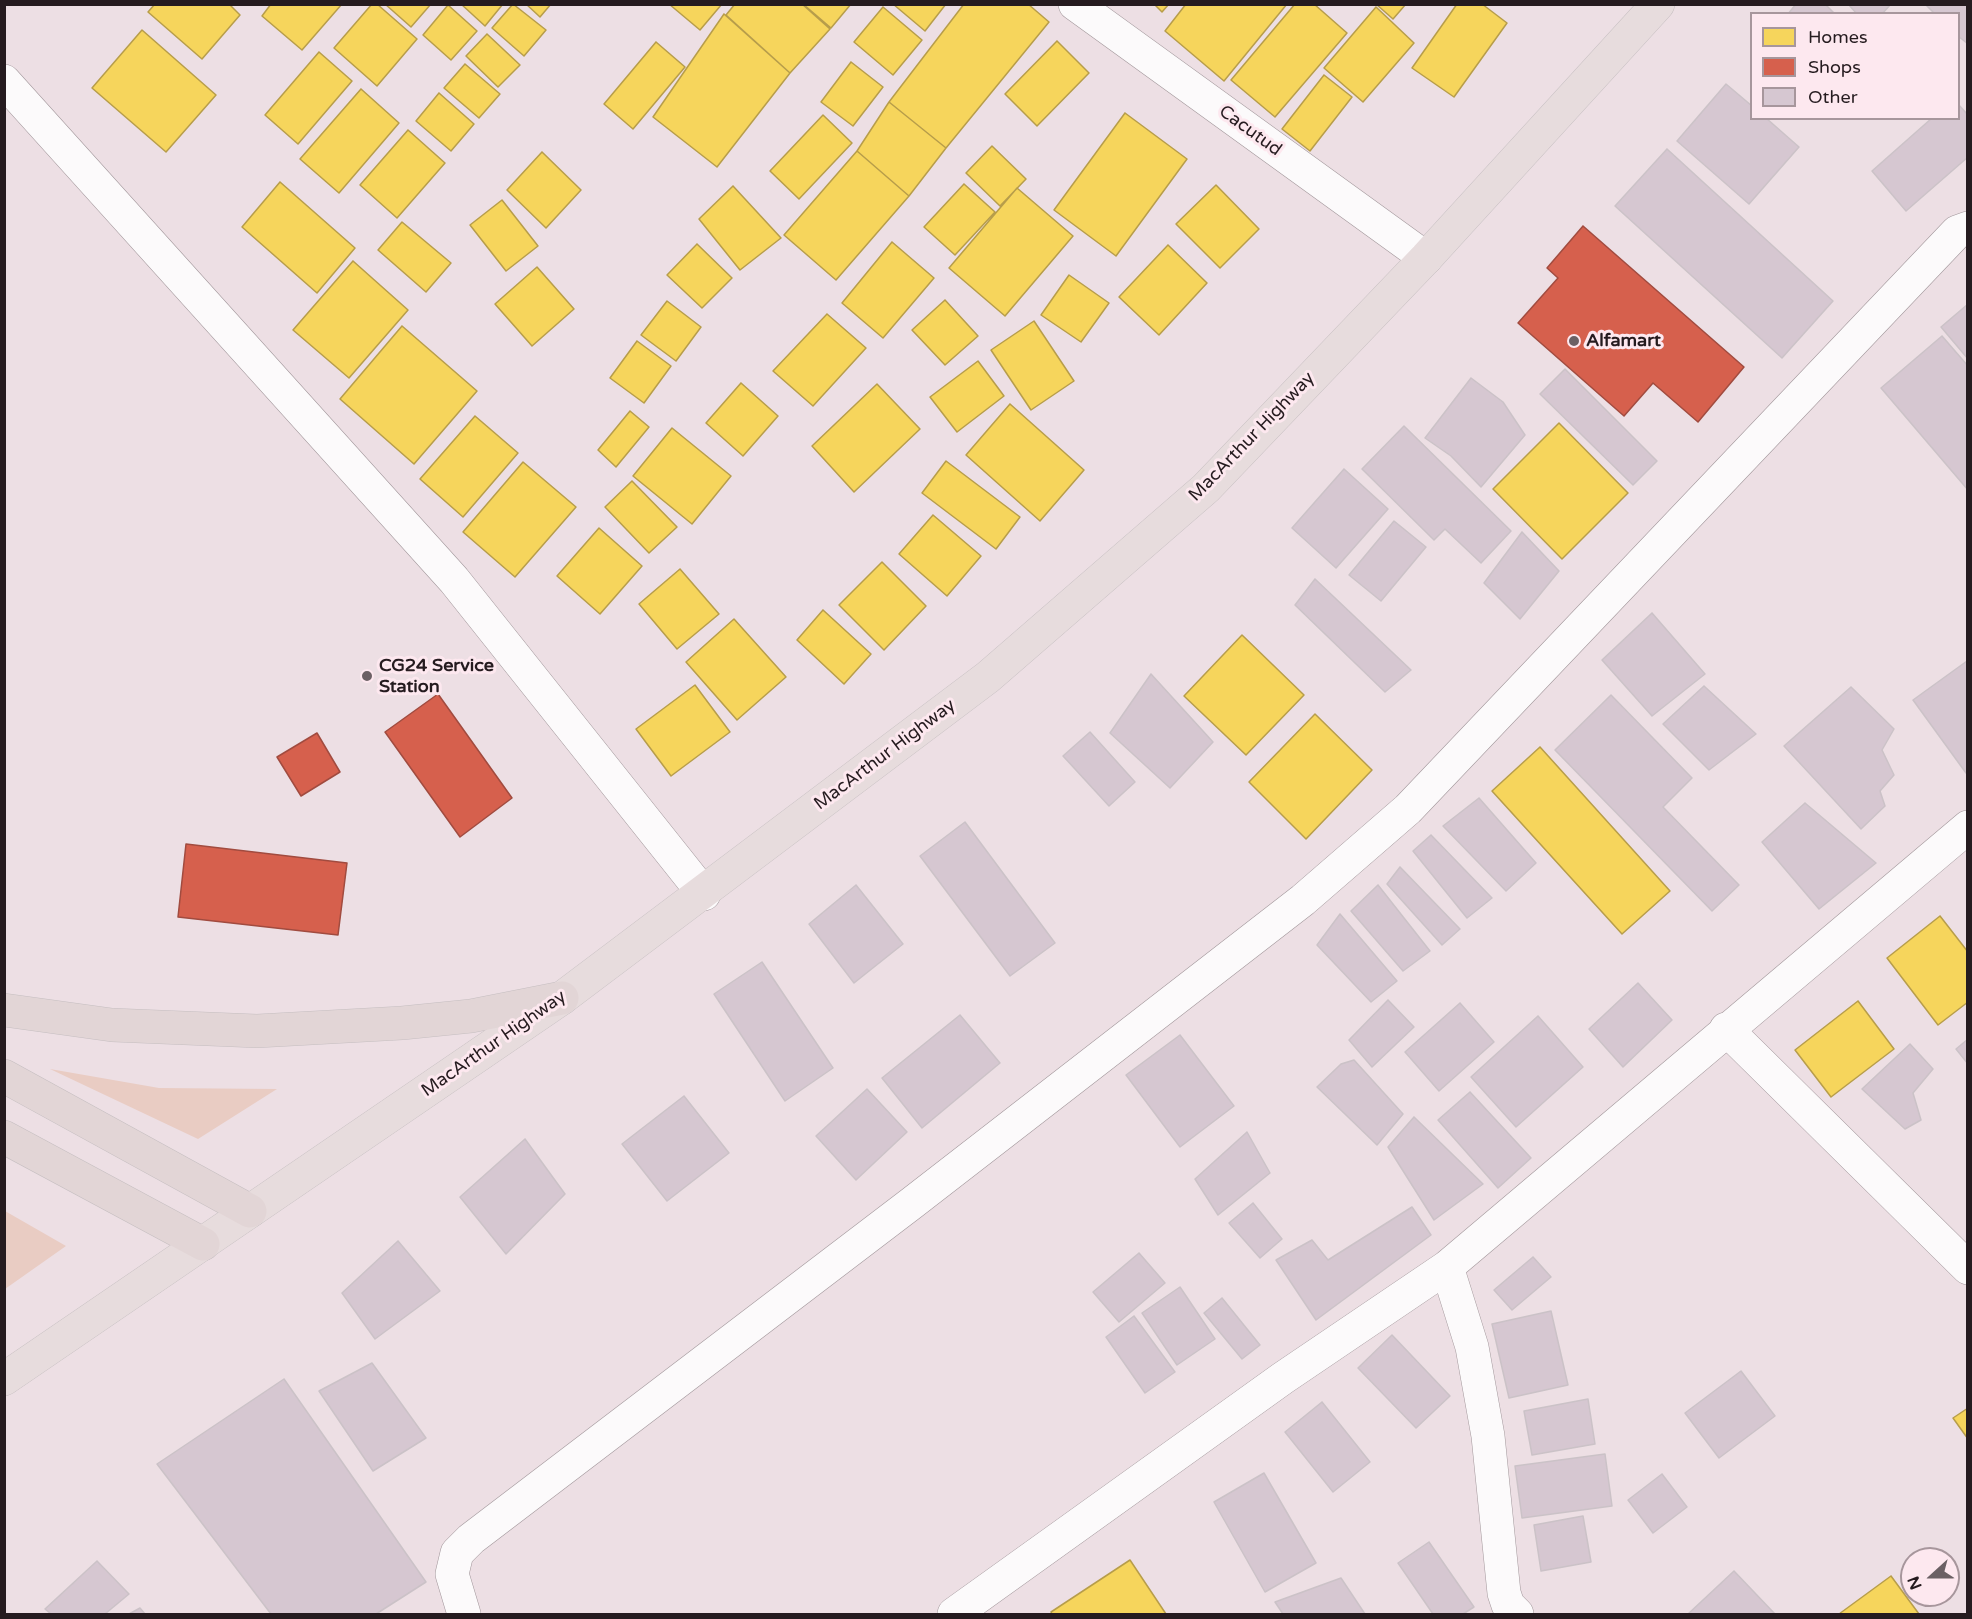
<!DOCTYPE html>
<html>
<head>
<meta charset="utf-8">
<style>
  body { margin:0 }
  #map { position:relative; width:1972px; height:1619px; overflow:hidden; background:#eddfe4; font-family:"Varela Round",sans-serif }
  canvas { display:block }
  .frame { position:absolute; inset:0; border:6px solid #251b1f; pointer-events:none }
  .legend { position:absolute; left:1750px; top:12px; width:210px; height:108px; box-sizing:border-box; background:#fde8ef; border:2px solid #a7969c; margin:0; padding:8px 10px; list-style:none; font-size:18px; color:#251b1f }
  .legend li { display:flex; align-items:center; gap:12px; height:30px }
  .legend b { width:30px; border:2px solid #a7969c }
  .north { position:absolute; left:1900px; top:1547px; width:60px; height:60px; box-sizing:border-box; background:#fde8ef; border:2px solid #a7969c; border-radius:50%; rotate:249deg; font-size:16px; font-weight:700; line-height:24px; text-align:center; color:#251b1f }
  .north::after { content:''; display:block; margin:auto; width:21px; height:27px; background:#6b6064; clip-path:polygon(50% 0,100% 100%,50% 72%,0 100%) }
</style>
</head>
<body>
<div id="map">
<canvas width="1972" height="1619"></canvas>
<div class="frame"></div>
<ul class="legend">
<li><b style="height:16px;background:#f6d55c"></b>Homes</li>
<li><b style="height:16px;background:#d6604d"></b>Shops</li>
<li><b style="height:16px;background:#d6c7d1"></b>Other</li>
</ul>
<div class="north">N</div>
</div>
<script>
const g = document.querySelector('canvas').getContext('2d');
g.lineJoin = 'round';
function fill(path, color) { g.fillStyle = color; g.fill(path, 'evenodd'); }
const toPath = rows => new Path2D(rows.map(r => 'M' + r).join(''));
function stroke(path, color, width, dash) { g.strokeStyle = color; g.lineWidth = width; g.lineCap = dash ? 'butt' : 'round'; g.setLineDash(dash || []); g.stroke(path); }
function drawText(font, color, halo, rows, align = 'center') {
  g.font = font + ' "Varela Round",sans-serif'; g.lineWidth = 6; g.setLineDash([]); g.textBaseline = 'middle'; g.strokeStyle = halo; g.fillStyle = color; for (const [text, x, y, turn = 0] of rows) {
    g.save(); g.translate(x, y); g.rotate((+turn || 0) * Math.PI / 180); g.textAlign = isNaN(turn) ? turn : align; if (halo) g.strokeText(text, 0, 0); g.fillText(text, 0, 0); g.restore();
  }
}
fill(toPath([
  [50,1069,159,1088,277,1089,198,1139],
  [5,1211,66,1246,5,1289]
]), '#e9ccc3');
const homes = toPath([
  [155,4,229,4,240,15,202,59,148,12,155,4],
  [271,4,342,4,302,50,262,16,271,4],
  [372,4,377,4,417,39,377,86,334,48,372,4],
  [385,4,431,4,411,27,385,4],
  [461,4,503,4,485,26,461,4],
  [513,4,546,30,524,56,492,28,513,4],
  [526,4,551,4,540,17,526,4],
  [669,4,722,4,700,30,669,4],
  [735,4,802,4,830,29,790,73,726,15,735,4],
  [803,4,851,4,831,28,803,4],
  [893,4,946,4,925,31,893,4],
  [964,4,1028,4,1049,22,946,148,889,102,964,4],
  [1154,4,1169,4,1162,12,1154,4],
  [1186,4,1287,4,1224,81,1165,31,1186,4],
  [1295,4,1314,4,1347,33,1275,117,1231,80,1295,4],
  [1376,4,1406,4,1393,19,1376,4],
  [1457,4,1482,4,1507,23,1454,97,1412,68,1457,4],
  [448,5,477,31,451,60,423,35,448,5],
  [883,7,922,40,893,75,854,42,883,7],
  [1376,7,1414,43,1363,102,1324,68,1376,7],
  [724,14,790,73,717,167,653,117,724,14],
  [142,30,216,95,166,152,92,88,142,30],
  [487,34,520,65,498,87,466,56,487,34],
  [1057,41,1089,73,1037,126,1005,94,1057,41],
  [656,42,685,67,633,129,604,104,656,42],
  [319,52,352,81,298,144,265,115,319,52],
  [851,62,883,87,853,126,821,102,851,62],
  [465,64,500,94,479,118,444,88,465,64],
  [1324,75,1352,97,1310,151,1282,129,1324,75],
  [361,89,399,123,339,193,300,159,361,89],
  [439,93,474,124,451,151,416,121,439,93],
  [889,102,946,148,909,196,857,151,889,102],
  [1125,113,1187,159,1116,256,1054,210,1125,113],
  [823,115,852,143,799,199,770,171,823,115],
  [408,130,445,163,397,218,360,185,408,130],
  [992,146,1026,179,1000,206,966,173,992,146],
  [857,151,909,196,836,280,784,235,857,151],
  [542,152,581,190,546,228,507,190,542,152],
  [280,182,355,248,317,293,242,227,280,182],
  [964,184,995,212,955,255,924,227,964,184],
  [1216,185,1259,229,1220,268,1176,224,1216,185],
  [733,186,781,238,740,270,699,219,733,186],
  [1017,188,1073,236,1005,316,949,268,1017,188],
  [502,200,538,246,506,271,470,225,502,200],
  [402,222,451,263,426,292,378,250,402,222],
  [892,242,934,278,883,338,842,303,892,242],
  [697,244,732,278,702,308,667,275,697,244],
  [1168,245,1207,283,1159,335,1119,297,1168,245],
  [353,261,408,310,349,378,293,330,353,261],
  [537,267,574,309,532,346,495,304,537,267],
  [1069,275,1109,303,1081,342,1041,315,1069,275],
  [945,300,978,336,945,365,912,330,945,300],
  [667,301,701,327,676,361,641,335,667,301],
  [827,314,866,348,813,406,773,371,827,314],
  [1034,321,1074,381,1031,410,991,350,1034,321],
  [402,326,477,391,414,464,340,399,402,326],
  [637,341,671,366,644,403,610,378,637,341],
  [978,361,1004,396,957,432,930,397,978,361],
  [741,383,778,416,743,456,706,423,741,383],
  [877,384,920,429,854,492,812,446,877,384],
  [1010,404,1084,470,1040,521,966,455,1010,404],
  [630,411,649,427,616,467,598,450,630,411],
  [475,416,518,453,463,517,420,479,475,416],
  [1559,423,1628,493,1562,559,1493,489,1559,423],
  [672,428,731,476,692,524,633,476,672,428],
  [946,461,1020,517,996,549,922,493,946,461],
  [523,462,576,507,515,577,463,532,523,462],
  [632,481,677,527,649,553,605,507,632,481],
  [933,515,981,556,947,596,899,554,933,515],
  [599,528,642,566,600,614,557,576,599,528],
  [882,562,926,606,884,650,839,605,882,562],
  [680,569,719,614,677,649,639,604,680,569],
  [823,610,871,654,844,684,797,640,823,610],
  [734,619,786,677,737,720,686,662,734,619],
  [1242,635,1304,695,1246,755,1184,696,1242,635],
  [695,685,730,732,671,776,636,729,695,685],
  [1315,714,1372,770,1306,839,1249,782,1315,714],
  [1540,747,1670,891,1622,934,1492,791,1540,747],
  [1940,916,1968,952,1968,1002,1938,1025,1887,958,1940,916],
  [1858,1001,1894,1049,1831,1097,1795,1050,1858,1001],
  [1968,1408,1968,1439,1953,1418,1968,1408],
  [1130,1560,1166,1614,1052,1614,1051,1612,1130,1560],
  [1891,1576,1919,1614,1839,1614,1891,1576]
]);
fill(homes, '#f6d55c');
stroke(homes, '#b79d4a', 1.5);
const shops = toPath([
  [1583,226,1744,367,1698,422,1653,383,1624,416,1518,323,1558,278,1547,268,1583,226],
  [438,694,512,798,460,837,385,732,438,694],
  [317,733,340,772,301,796,277,757,317,733],
  [186,844,347,863,338,935,178,917,186,844]
]);
fill(shops, '#d6604d');
stroke(shops, '#a14b3f', 1.5);
const building = toPath([
  [1796,4,1825,4,1835,14,1788,14,1796,4],
  [1848,4,1891,4,1882,14,1857,14,1848,4],
  [1925,4,1968,4,1968,44,1958,36,1958,14,1935,14,1925,4],
  [1726,84,1752,106,1752,118,1766,118,1799,147,1749,204,1677,141,1726,84],
  [1958,104,1968,115,1968,157,1906,211,1872,171,1932,118,1958,118,1958,104],
  [1667,149,1833,301,1782,358,1615,206,1667,149],
  [1968,304,1968,359,1941,327,1968,304],
  [1942,336,1968,366,1968,490,1881,388,1942,336],
  [1565,369,1657,461,1633,485,1540,394,1565,369],
  [1471,378,1503,402,1525,435,1481,487,1451,456,1425,438,1471,378],
  [1404,426,1511,531,1481,563,1445,529,1434,540,1362,469,1404,426],
  [1344,469,1388,509,1336,568,1292,528,1344,469],
  [1394,521,1426,547,1381,601,1349,575,1394,521],
  [1522,532,1559,571,1520,619,1484,583,1522,532],
  [1315,579,1411,670,1385,692,1295,605,1315,579],
  [1652,613,1705,674,1652,716,1602,660,1652,613],
  [1967,661,1968,772,1966,773,1913,700,1967,661],
  [1151,674,1213,742,1170,788,1110,733,1151,674],
  [1704,686,1756,734,1709,770,1663,724,1704,686],
  [1851,687,1894,729,1882,750,1894,775,1880,791,1885,806,1861,829,1784,746,1851,687],
  [1611,695,1692,778,1663,807,1739,885,1712,911,1555,750,1611,695],
  [1090,732,1135,782,1109,806,1063,756,1090,732],
  [1479,798,1536,863,1506,891,1443,826,1479,798],
  [1805,803,1876,863,1819,909,1762,842,1805,803],
  [965,822,1055,943,1010,976,920,856,965,822],
  [1431,835,1492,898,1467,918,1413,851,1431,835],
  [1400,867,1460,929,1442,945,1387,884,1400,867],
  [856,885,903,944,854,983,809,924,856,885],
  [1378,885,1430,951,1403,971,1351,911,1378,885],
  [1340,914,1397,981,1371,1002,1317,945,1340,914],
  [762,962,833,1068,785,1101,714,994,762,962],
  [1638,983,1672,1020,1623,1067,1589,1029,1638,983],
  [1388,1000,1414,1027,1372,1067,1349,1040,1388,1000],
  [1460,1003,1494,1042,1439,1091,1405,1052,1460,1003],
  [960,1015,1000,1063,922,1128,882,1078,960,1015],
  [1538,1016,1583,1067,1516,1127,1471,1077,1538,1016],
  [1180,1035,1234,1106,1180,1147,1126,1075,1180,1035],
  [1968,1039,1968,1064,1956,1049,1968,1039],
  [1910,1044,1933,1069,1913,1093,1921,1120,1905,1129,1862,1089,1910,1044],
  [1354,1060,1403,1114,1377,1145,1317,1087,1341,1064,1354,1060],
  [867,1089,907,1132,856,1180,816,1136,867,1089],
  [1470,1092,1531,1158,1498,1188,1438,1120,1470,1092],
  [684,1096,729,1153,667,1201,622,1144,684,1096],
  [1414,1117,1483,1184,1434,1220,1388,1147,1414,1117],
  [1247,1132,1270,1173,1218,1215,1195,1179,1247,1132],
  [525,1139,565,1194,506,1254,460,1197,525,1139],
  [1253,1203,1282,1239,1260,1258,1229,1223,1253,1203],
  [1412,1207,1431,1235,1316,1320,1276,1260,1312,1240,1328,1260,1412,1207],
  [398,1241,440,1291,375,1339,342,1293,398,1241],
  [1139,1253,1165,1283,1119,1322,1093,1292,1139,1253],
  [1533,1257,1551,1277,1512,1310,1494,1290,1533,1257],
  [1180,1287,1215,1339,1177,1365,1142,1313,1180,1287],
  [1222,1298,1260,1345,1242,1359,1204,1313,1222,1298],
  [1551,1311,1568,1385,1509,1398,1492,1324,1551,1311],
  [1134,1316,1175,1372,1145,1393,1106,1337,1134,1316],
  [1392,1335,1450,1396,1416,1428,1358,1368,1392,1335],
  [372,1363,426,1438,373,1471,319,1391,372,1363],
  [1741,1371,1775,1416,1719,1458,1685,1413,1741,1371],
  [284,1379,426,1582,376,1614,271,1614,157,1464,284,1379],
  [1588,1399,1595,1444,1532,1455,1524,1411,1588,1399],
  [1322,1402,1370,1462,1333,1492,1285,1432,1322,1402],
  [1605,1454,1612,1506,1522,1518,1515,1466,1605,1454],
  [1264,1473,1316,1563,1265,1592,1214,1502,1264,1473],
  [1662,1474,1687,1507,1653,1533,1628,1500,1662,1474],
  [1583,1516,1591,1562,1541,1571,1534,1525,1583,1516],
  [1429,1542,1474,1607,1463,1614,1433,1614,1398,1563,1429,1542],
  [97,1561,129,1594,105,1614,51,1614,45,1609,97,1561],
  [1734,1571,1775,1614,1688,1614,1734,1571],
  [1341,1578,1365,1614,1283,1614,1275,1602,1341,1578],
  [140,1608,145,1614,129,1614,140,1608]
]);
fill(building, '#d6c7d1');
stroke(building, '#cbc2c7', 1.5);
const minor = toPath([
  [1075,4,1426,258],
  [4,81,454,580,704,894],
  [1726,1029,1968,1268],
  [1447,1267,1472,1347,1488,1436,1504,1593,1508,1605,1517,1614],
  [464,1614,452,1574,457,1553,471,1539,912,1203,1303,900,1408,809,1957,232,1968,228],
  [954,1614,1283,1378,1447,1267,1968,827]
]);
const trunk = toPath([
  [4,1379,562,998,988,677,1206,488,1426,258,1658,4]
]);
const motorway = toPath([
  [4,1010,112,1025,257,1031,402,1023,471,1016,562,998],
  [4,1076,250,1211],
  [4,1137,203,1244]
]);
stroke(minor, '#a1969a', 34);
stroke(trunk, '#c5bec0', 34);
stroke(motorway, '#c5bec0', 34);
stroke(minor, '#fcfafb', 33);
stroke(trunk, '#e7dcdd', 33);
stroke(motorway, '#e2d5d6', 33);
for (const [x, y, r, color] of [
  [1574,341,6,"#6b6064"],
  [367,676,6,"#6b6064"]
]) { const dot = new Path2D(); dot.arc(x, y, r, 0, 2 * Math.PI); g.fillStyle = color; g.fill(dot); stroke(dot, '#fde8ef', 2); }
drawText('18px', '#251b1f', '#fde8ef', [
  ["Cacutud",1250,131,36],
  ["MacArthur Highway",1252,437,-46],
  ["MacArthur Highway",885,755,-37],
  ["MacArthur Highway",494,1044,-35]
]);
drawText('bold 18px', '#251b1f', '#fde8ef', [
  ["Alfamart",1586,341],
  ["CG24 Service",379,666],
  ["Station",379,687]
], 'left');
</script>
</body>
</html>
